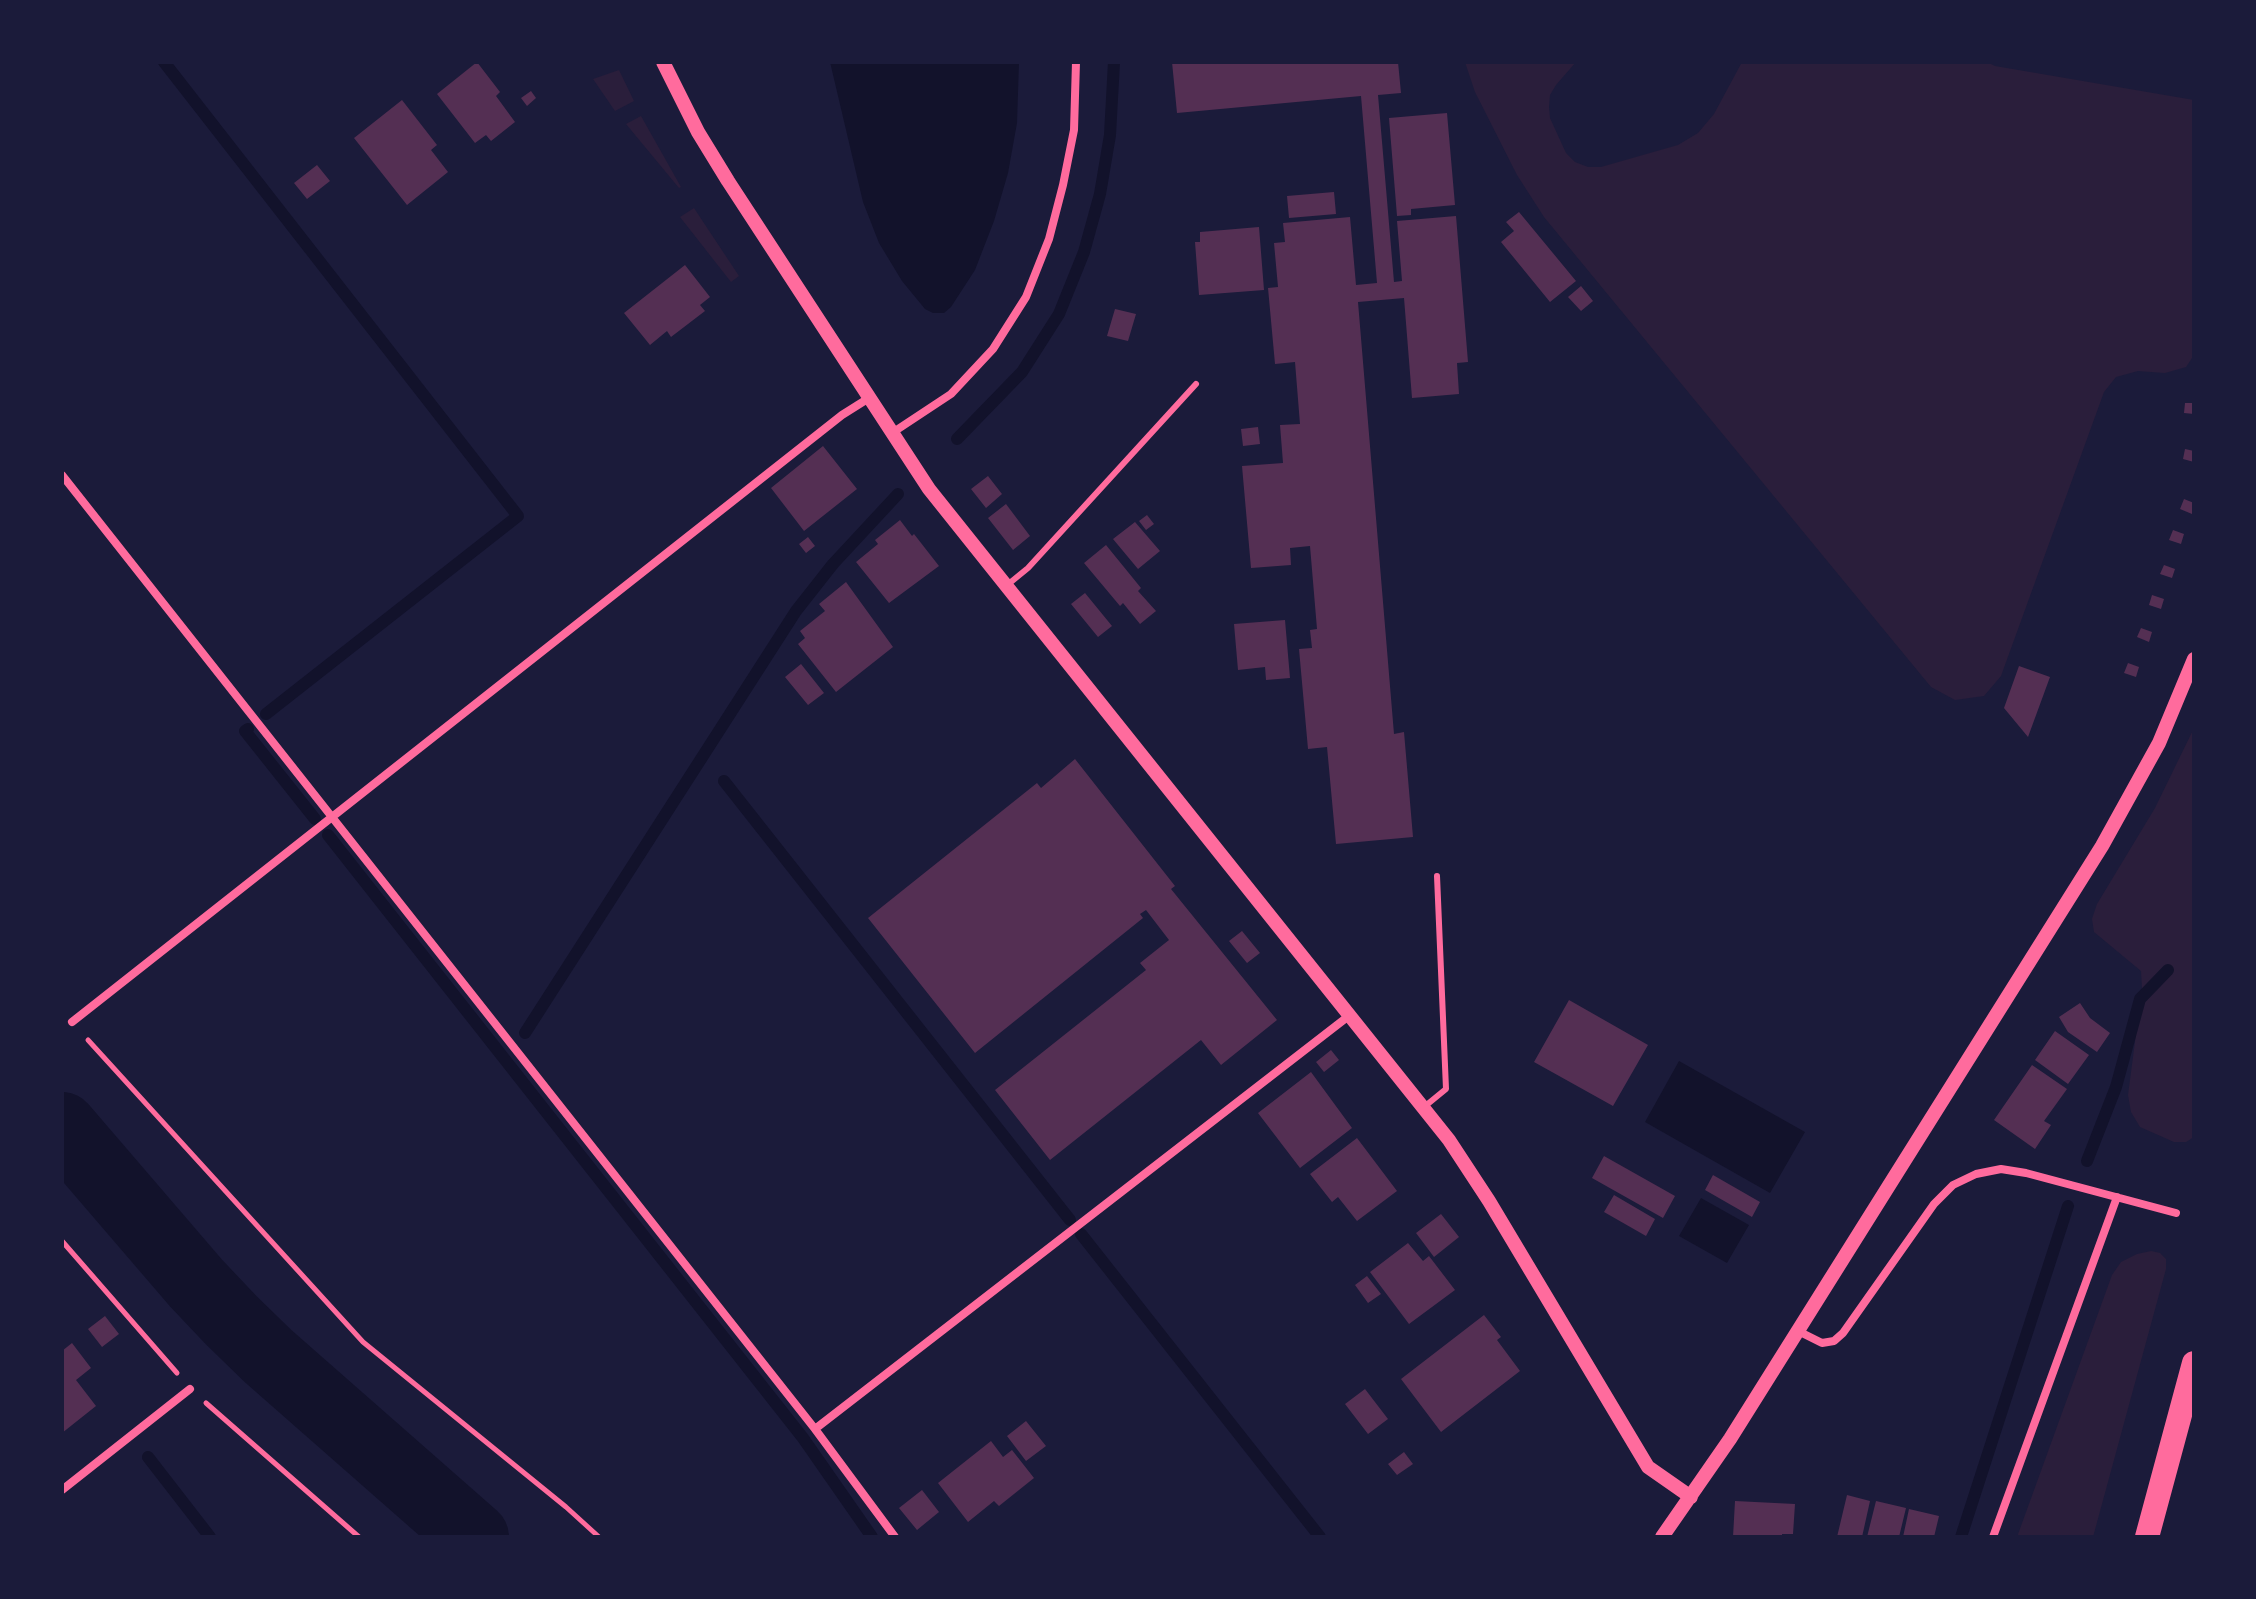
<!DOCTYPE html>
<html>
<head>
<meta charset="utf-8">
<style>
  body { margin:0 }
  #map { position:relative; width:2256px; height:1599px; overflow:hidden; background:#1b1b3a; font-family:"Public Sans",sans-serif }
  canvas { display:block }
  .frame { position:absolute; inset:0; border:64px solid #1b1b3a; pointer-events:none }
</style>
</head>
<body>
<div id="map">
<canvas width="2256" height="1599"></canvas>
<div class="frame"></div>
</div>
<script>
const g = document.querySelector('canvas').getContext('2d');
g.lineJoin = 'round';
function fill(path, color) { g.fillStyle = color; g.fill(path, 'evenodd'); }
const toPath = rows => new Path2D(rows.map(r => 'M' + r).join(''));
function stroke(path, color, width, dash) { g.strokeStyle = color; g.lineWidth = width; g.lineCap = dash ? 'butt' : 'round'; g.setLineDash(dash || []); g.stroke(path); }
fill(toPath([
  [1465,62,1576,62,1556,85,1550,95,1549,107,1550,118,1566,153,1575,162,1588,167,1601,167,1678,145,1698,133,1714,114,1742,62,1987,62,1995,66,2194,100,2194,355,2186,367,2165,373,2138,371,2116,377,2104,392,2001,676,1984,696,1955,700,1931,687,1544,217,1517,175,1475,92],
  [619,70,634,101,615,111,593,79],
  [641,116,681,187,679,188,626,124],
  [694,208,739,276,731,282,680,217],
  [2194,728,2194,1137,2186,1142,2174,1142,2140,1127,2131,1112,2128,1095,2142,988,2141,971,2094,932,2092,919,2097,904,2155,808],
  [2151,1251,2160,1253,2166,1259,2166,1269,2093,1537,2017,1537,2112,1275,2121,1262,2137,1254]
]), '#2a1e3b');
fill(toPath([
  [830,62,1019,62,1017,123,1008,173,994,221,975,270,951,307,944,313,933,313,925,309,902,281,879,243,863,202],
  [1679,1061,1805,1132,1770,1193,1645,1122],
  [1701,1198,1749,1225,1727,1263,1679,1236]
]), '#12122b');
stroke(toPath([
  [164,62,518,516,266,714],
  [957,439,1022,372,1059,314,1084,252,1100,194,1110,135,1114,62],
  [248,729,245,731,315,819],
  [724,781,1070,1220],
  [328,835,803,1438,872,1537],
  [525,1033,796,611,833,564,898,494],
  [2087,1161,2116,1087,2140,999,2168,970],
  [1081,1234,1320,1537],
  [148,1457,210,1537],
  [1961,1537,2068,1206]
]), '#12122b', 12);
stroke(toPath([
  [62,1127,196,1283,231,1320,268,1356,474,1537]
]), '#12122b', 70);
fill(toPath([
  [477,62,500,92,496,96,515,122,491,141,486,135,475,143,437,94],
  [1172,62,1398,62,1401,93,1378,95,1394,282,1402,281,1397,221,1456,216,1468,362,1457,363,1459,394,1412,398,1404,298,1358,302,1394,734,1404,732,1413,837,1336,844,1327,747,1308,749,1299,649,1312,648,1310,630,1317,629,1310,546,1290,548,1291,565,1251,568,1242,466,1283,463,1280,425,1300,424,1295,362,1275,364,1268,288,1278,287,1274,243,1285,242,1283,223,1350,217,1356,285,1377,283,1361,96,1177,113],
  [531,91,536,98,527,106,521,98],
  [402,100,437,145,431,150,448,172,407,205,354,138],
  [1447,113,1455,205,1411,209,1411,215,1397,216,1389,118],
  [317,165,330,181,307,199,294,183],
  [1334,192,1336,214,1289,218,1287,196],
  [1519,212,1576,281,1550,302,1501,242,1514,231,1506,222],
  [1259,227,1264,290,1199,295,1195,242,1200,242,1200,232],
  [685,265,710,297,700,305,705,311,671,337,667,331,650,345,624,313],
  [1581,286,1593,301,1581,311,1568,297],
  [1115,309,1136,314,1128,341,1107,336],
  [2185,403,2194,403,2194,414,2184,413],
  [1258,427,1260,444,1243,446,1241,429],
  [823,446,857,489,804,531,771,488],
  [2185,449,2194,451,2194,462,2183,459],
  [988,476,1002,494,986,508,971,489],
  [2184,499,2194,503,2192,514,2180,509],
  [1006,504,1030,536,1013,550,988,518],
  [1147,515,1154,524,1146,530,1139,521],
  [900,520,912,536,914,534,939,566,889,603,856,562,878,544,875,540],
  [1135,522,1160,551,1138,569,1113,539],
  [2173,530,2184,534,2181,544,2169,540],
  [808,537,815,546,806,553,799,544],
  [1106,545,1141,588,1138,591,1156,611,1140,624,1123,603,1120,606,1084,563],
  [2164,565,2175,569,2172,578,2160,574],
  [846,582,893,647,836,692,798,644,805,638,800,631,825,611,819,604],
  [1085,593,1112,626,1098,637,1071,604],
  [2152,595,2164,599,2161,609,2149,605],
  [1285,620,1290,678,1266,680,1265,667,1238,670,1234,624],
  [2141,628,2152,632,2149,642,2137,637],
  [2128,663,2139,667,2136,677,2124,673],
  [801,664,824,693,808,705,785,677],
  [2019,666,2050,677,2028,737,2004,708],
  [1075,759,1175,886,1171,889,1277,1020,1221,1065,1201,1040,1050,1160,995,1090,1146,970,1140,963,1169,940,1146,910,1140,914,1143,918,975,1053,868,918,1037,783,1041,788],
  [1242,931,1260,953,1247,963,1229,941],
  [1569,1000,1648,1045,1613,1106,1534,1062],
  [2080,1003,2090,1018,2110,1033,2097,1052,2068,1032,2059,1017],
  [2055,1031,2089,1055,2068,1084,2035,1060],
  [1331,1050,1339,1060,1324,1072,1316,1062],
  [2032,1065,2067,1089,2044,1121,2051,1125,2035,1149,1994,1120],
  [1311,1072,1352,1128,1300,1168,1258,1113],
  [1357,1138,1397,1191,1357,1221,1338,1197,1332,1202,1310,1174],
  [1604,1156,1675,1196,1663,1218,1592,1178],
  [1713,1175,1760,1202,1752,1217,1705,1190],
  [1614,1195,1655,1219,1646,1236,1604,1212],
  [1441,1214,1459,1237,1434,1257,1416,1233],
  [1408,1243,1423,1261,1429,1256,1455,1290,1409,1324,1370,1272],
  [1367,1276,1381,1294,1368,1303,1355,1285],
  [1484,1315,1501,1337,1497,1340,1520,1371,1441,1432,1401,1379],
  [105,1316,119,1334,102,1347,88,1329],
  [72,1343,91,1368,76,1380,96,1406,62,1433,62,1351],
  [1365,1389,1388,1419,1368,1434,1345,1404],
  [1026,1421,1046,1446,1026,1461,1007,1436],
  [991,1441,1003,1457,1012,1450,1034,1478,999,1506,994,1501,968,1522,938,1483],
  [1404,1452,1413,1464,1397,1475,1388,1464],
  [922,1490,939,1512,917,1530,899,1508],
  [1847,1495,1870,1501,1862,1537,1837,1537],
  [1735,1501,1795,1504,1793,1534,1782,1534,1782,1537,1733,1537],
  [1876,1501,1906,1508,1899,1537,1867,1537],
  [1909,1509,1939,1516,1934,1537,1903,1537]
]), '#542f53');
stroke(toPath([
  [88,1040,363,1342,566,1507,599,1537],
  [62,1241,177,1373],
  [206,1403,359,1537]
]), '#ff6b9d', 5);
stroke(toPath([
  [1006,586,1028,568,1196,384],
  [1424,1107,1446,1089,1437,876]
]), '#ff6b9d', 6);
stroke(toPath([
  [892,433,951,394,993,349,1026,297,1049,239,1063,185,1074,130,1076,62],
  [62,475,815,1429,895,1537],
  [72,1022,842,415,869,398],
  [1798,1331,1822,1343,1834,1341,1843,1333,1934,1204,1953,1185,1976,1174,2001,1169,2026,1173,2176,1213],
  [815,1429,1350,1015],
  [62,1490,190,1389],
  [1993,1537,2117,1197]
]), '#ff6b9d', 8);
stroke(toPath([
  [663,62,698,132,728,181,929,489,1449,1140,1489,1201,1648,1467,1691,1497],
  [1662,1537,1730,1439,2102,846,2159,743,2194,659]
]), '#ff6b9d', 14);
stroke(toPath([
  [2147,1537,2194,1363]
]), '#ff6b9d', 24);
</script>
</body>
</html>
